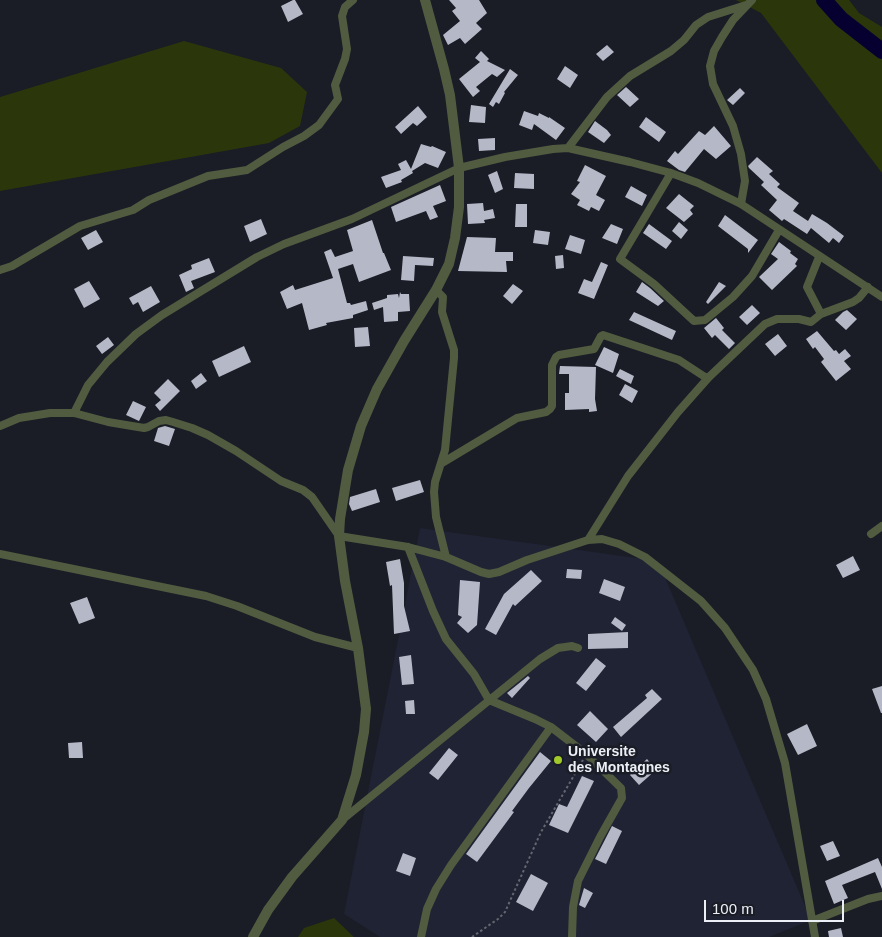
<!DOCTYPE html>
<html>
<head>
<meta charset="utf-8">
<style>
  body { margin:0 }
  #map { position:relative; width:882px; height:937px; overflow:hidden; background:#1a1c26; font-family:Arial,sans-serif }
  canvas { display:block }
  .scale { position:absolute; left:704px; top:900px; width:140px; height:22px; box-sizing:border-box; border:2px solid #edeff6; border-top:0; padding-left:6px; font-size:15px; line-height:18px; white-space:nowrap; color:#edeff6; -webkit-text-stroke:4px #1a1c26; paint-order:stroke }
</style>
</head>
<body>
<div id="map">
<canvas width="882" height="937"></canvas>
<div class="scale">100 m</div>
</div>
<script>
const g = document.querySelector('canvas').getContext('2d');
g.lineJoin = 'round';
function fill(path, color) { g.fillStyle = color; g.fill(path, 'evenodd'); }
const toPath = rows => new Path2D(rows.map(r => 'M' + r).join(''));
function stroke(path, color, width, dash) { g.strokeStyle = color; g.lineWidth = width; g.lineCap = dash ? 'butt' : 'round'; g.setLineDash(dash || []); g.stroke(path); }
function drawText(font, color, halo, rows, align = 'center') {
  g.font = font + ' Arial,sans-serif'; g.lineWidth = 5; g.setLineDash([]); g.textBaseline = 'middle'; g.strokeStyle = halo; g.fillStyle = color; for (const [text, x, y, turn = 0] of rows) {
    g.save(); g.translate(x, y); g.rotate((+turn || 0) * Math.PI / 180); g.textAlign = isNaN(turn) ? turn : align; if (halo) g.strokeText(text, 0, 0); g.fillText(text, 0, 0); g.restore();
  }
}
fill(toPath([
  [420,528,658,561,811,920,769,937,380,937,344,914]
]), '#202333');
fill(toPath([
  [736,0,849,0,859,13,882,27,882,173,761,13],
  [184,41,281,68,307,92,300,126,269,143,0,191,0,97],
  [334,918,354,937,298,937,304,928]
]), '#2b370b');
stroke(toPath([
  [824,0,841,19,882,51]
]), '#060031', 16);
fill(toPath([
  [293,0,295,0,303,14,288,22,281,6],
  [449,0,479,0,487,13,476,23,482,29,465,44,460,38,448,45,443,35,460,21,452,11,456,8],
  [607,45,614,52,603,61,596,54],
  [481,51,489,59,487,61,505,70,497,77,492,74,476,87,480,91,473,97,459,79,480,62,475,58],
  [565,66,578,75,570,88,557,79],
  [510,69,518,75,504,92,505,93,499,104,496,102,493,107,489,104],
  [626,87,639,99,630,107,617,95],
  [740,88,745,93,733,105,727,100],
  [471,105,486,107,485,123,469,122],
  [418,106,427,117,417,126,413,123,401,134,395,127],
  [524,111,538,116,539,113,549,118,549,117,565,128,556,140,534,124,532,130,519,125],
  [646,117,666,132,659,142,639,127],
  [595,121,607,130,611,135,604,143,588,132],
  [714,126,731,146,716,159,704,149,685,172,679,170,667,161,675,151,678,154,699,131,705,135],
  [495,138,495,150,479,151,478,139],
  [421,144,431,147,432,146,446,152,438,168,425,163,412,171,413,173,401,180,402,182,386,188,381,177,401,170,398,164,406,160,411,169],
  [757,157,773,171,769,174,780,184,777,187,799,203,793,211,808,221,812,214,827,223,844,236,839,243,833,238,829,243,811,228,807,234,784,219,782,221,769,210,777,200,761,185,764,182,749,168,748,166],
  [585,165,606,176,596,195,605,200,599,211,591,207,589,211,577,205,580,200,571,194,580,182,577,181],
  [497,171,503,189,495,193,488,175],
  [515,173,534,174,534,189,514,188],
  [440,185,446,201,433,206,438,217,430,220,426,211,396,222,391,207],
  [631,186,647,195,642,206,625,197],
  [679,194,694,206,690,210,693,214,684,222,666,208],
  [483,203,484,211,493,209,495,218,484,220,485,223,468,224,467,204],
  [516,204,527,204,527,227,515,227],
  [725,215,758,240,748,253,748,249,718,226],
  [261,219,267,234,250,242,244,226],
  [372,220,383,253,384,253,391,270,359,282,353,264,338,269,347,303,350,303,351,305,366,301,368,310,353,315,353,318,326,323,327,325,309,330,302,303,287,309,280,292,293,285,295,290,333,278,324,252,331,249,335,257,353,251,347,230],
  [679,222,688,230,681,239,672,231],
  [611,224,623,229,617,244,602,238],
  [649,224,672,241,666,249,643,233],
  [96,230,103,242,88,250,81,238],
  [535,230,550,232,548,245,533,243],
  [570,235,585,240,581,254,565,249],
  [467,237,496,238,495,252,513,252,513,261,506,261,507,272,458,271],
  [779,242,791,251,790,253,798,259,795,264,797,266,772,290,759,277,778,259,771,254],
  [563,255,564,268,556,269,555,256],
  [403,256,434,258,433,266,415,265,414,281,401,280],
  [209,258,215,272,191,281,194,288,186,292,179,275,192,269,191,265],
  [601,262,608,265,594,299,578,293,584,279,592,282],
  [89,281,100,299,84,308,74,289],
  [642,282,650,288,664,301,658,306,636,292],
  [719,282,726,286,708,304,706,302],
  [513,284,523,291,512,304,503,296],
  [151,286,160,302,143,312,138,302,133,305,129,298],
  [400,292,401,294,409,294,410,311,398,312,398,321,384,322,383,307,374,310,372,303,387,298,387,295,398,294,399,298],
  [752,305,760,313,747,325,739,317],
  [847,310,857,319,846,330,835,320,843,312],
  [634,312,676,331,672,340,629,320],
  [716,318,724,328,722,330,735,343,729,349,715,335,712,338,704,328],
  [368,327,370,346,355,347,354,328],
  [817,331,834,351,836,350,839,354,845,349,851,356,844,361,851,369,836,381,821,362,824,359,815,347,813,349,806,339],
  [778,334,787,346,775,356,765,344],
  [108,337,114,345,102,354,96,346],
  [244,346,251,362,219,377,212,361],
  [604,347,619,354,613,373,595,365],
  [560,366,596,367,595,399,597,411,589,412,589,409,565,410,565,393,569,393,569,374,559,374],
  [620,369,634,376,631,384,616,376],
  [201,373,207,381,196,389,191,381],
  [168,379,180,391,160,411,155,405,161,400,154,393],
  [625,384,638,391,632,403,619,395],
  [133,401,146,407,139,421,126,415],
  [165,426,175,429,169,446,154,441,158,428],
  [420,480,424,492,396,501,392,488],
  [376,489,380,502,352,511,349,504,350,497],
  [853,556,860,570,843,578,836,565],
  [400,559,404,583,404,606,410,631,394,634,392,585,390,586,386,562],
  [567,569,582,570,581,579,566,578],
  [531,570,542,581,515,606,513,604,496,635,485,629,504,594],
  [604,579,625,587,620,601,599,593],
  [460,580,480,582,477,625,468,633,457,623,462,617,458,615],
  [87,597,95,618,79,624,70,603],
  [615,617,626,625,622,631,611,623],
  [628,632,628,648,588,649,588,634],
  [411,655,414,684,402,685,399,657],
  [596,658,606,666,586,691,576,683],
  [528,676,530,678,512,698,507,693],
  [882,686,882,713,881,713,872,689],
  [652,689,662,699,621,737,613,727,647,698,645,695],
  [414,700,415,714,406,714,405,701],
  [590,711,608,729,596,742,577,725],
  [807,724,817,746,798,755,787,734],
  [82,742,83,758,69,758,68,743],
  [449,748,458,755,438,780,429,773],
  [540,752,551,761,529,788,512,811,514,812,477,862,466,854],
  [647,759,656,770,639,785,630,775],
  [582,776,594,781,568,833,549,825,559,804,567,807],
  [612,826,622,831,606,864,595,859],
  [833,841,840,856,827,861,820,846],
  [403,853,416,858,410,876,396,871],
  [878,858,882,867,882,889,875,872,842,885,848,898,834,904,825,881],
  [531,874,548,883,533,911,516,902],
  [584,888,593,893,585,908,579,905],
  [841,928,843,937,829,937,828,931]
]), '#b5b8c6');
stroke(toPath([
  [472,937,498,919,505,912,541,832,583,760]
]), '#656770', 2, [2.5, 2.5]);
stroke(toPath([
  [568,148,607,97,630,76,671,51,684,40,696,25,708,17,746,5],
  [671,173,620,259,654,284,694,321,705,320,733,297,752,276,779,230],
  [741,204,745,181,741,154,733,126,713,84,710,66,714,51,722,37,733,20,752,0],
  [819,257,807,287,821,314],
  [0,270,12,266,80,226,133,210,149,200,208,176,247,170,283,147,304,136,319,125,338,99,335,85,345,59,347,49,342,16,345,7,353,0],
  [436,290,443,297,442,312,454,350,454,358,445,450,435,482,434,492,436,517,446,557],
  [74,413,88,385,107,362,136,334,162,315,257,257,284,244,352,219,459,168,505,157,553,149,568,148,630,162,671,173,698,183,741,204,882,297],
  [0,426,19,418,50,413,74,413,108,422,144,428,148,427,159,421,166,420,173,422,192,428,208,435,236,451,281,481,303,490,312,497,339,536,408,547,446,557,481,572,489,574,499,572,527,560,588,540,602,539,619,544,645,557,701,601,725,628,753,670,766,699,785,763,815,937],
  [442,463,517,418,546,412,550,409,552,406,552,365,556,357,559,355,594,349,601,336,603,335,679,360,705,377,709,377],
  [871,534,882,526],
  [588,540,628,476,678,412,709,377,765,324,777,319,799,319,811,322,821,314,853,302,859,298,868,287],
  [408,547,433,611,446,639,474,674,489,700,535,719,551,727,586,754,621,788,622,798,600,837,578,881,573,907,572,937],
  [0,554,206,596,237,606,315,637,358,648],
  [342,820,540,659,558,648,572,646,578,648],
  [812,921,868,899,882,896],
  [421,937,427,909,436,889,451,865,551,727]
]), '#515b40', 8);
stroke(toPath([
  [253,937,268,910,292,877,342,820,356,775,364,732,366,709,358,648,345,581,339,536,340,519,348,470,361,426,377,389,404,341,436,290,449,264,455,238,459,207,459,168,450,95,444,69,425,0]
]), '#515b40', 10);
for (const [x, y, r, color] of [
  [558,760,5,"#a0c92b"]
]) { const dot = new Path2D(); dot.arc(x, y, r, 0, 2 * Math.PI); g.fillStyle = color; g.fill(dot); stroke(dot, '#1a1c26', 2); }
drawText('bold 14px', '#edeff6', '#1a1c26', [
  ["Universite",568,752],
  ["des Montagnes",568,768]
], 'left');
</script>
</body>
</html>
